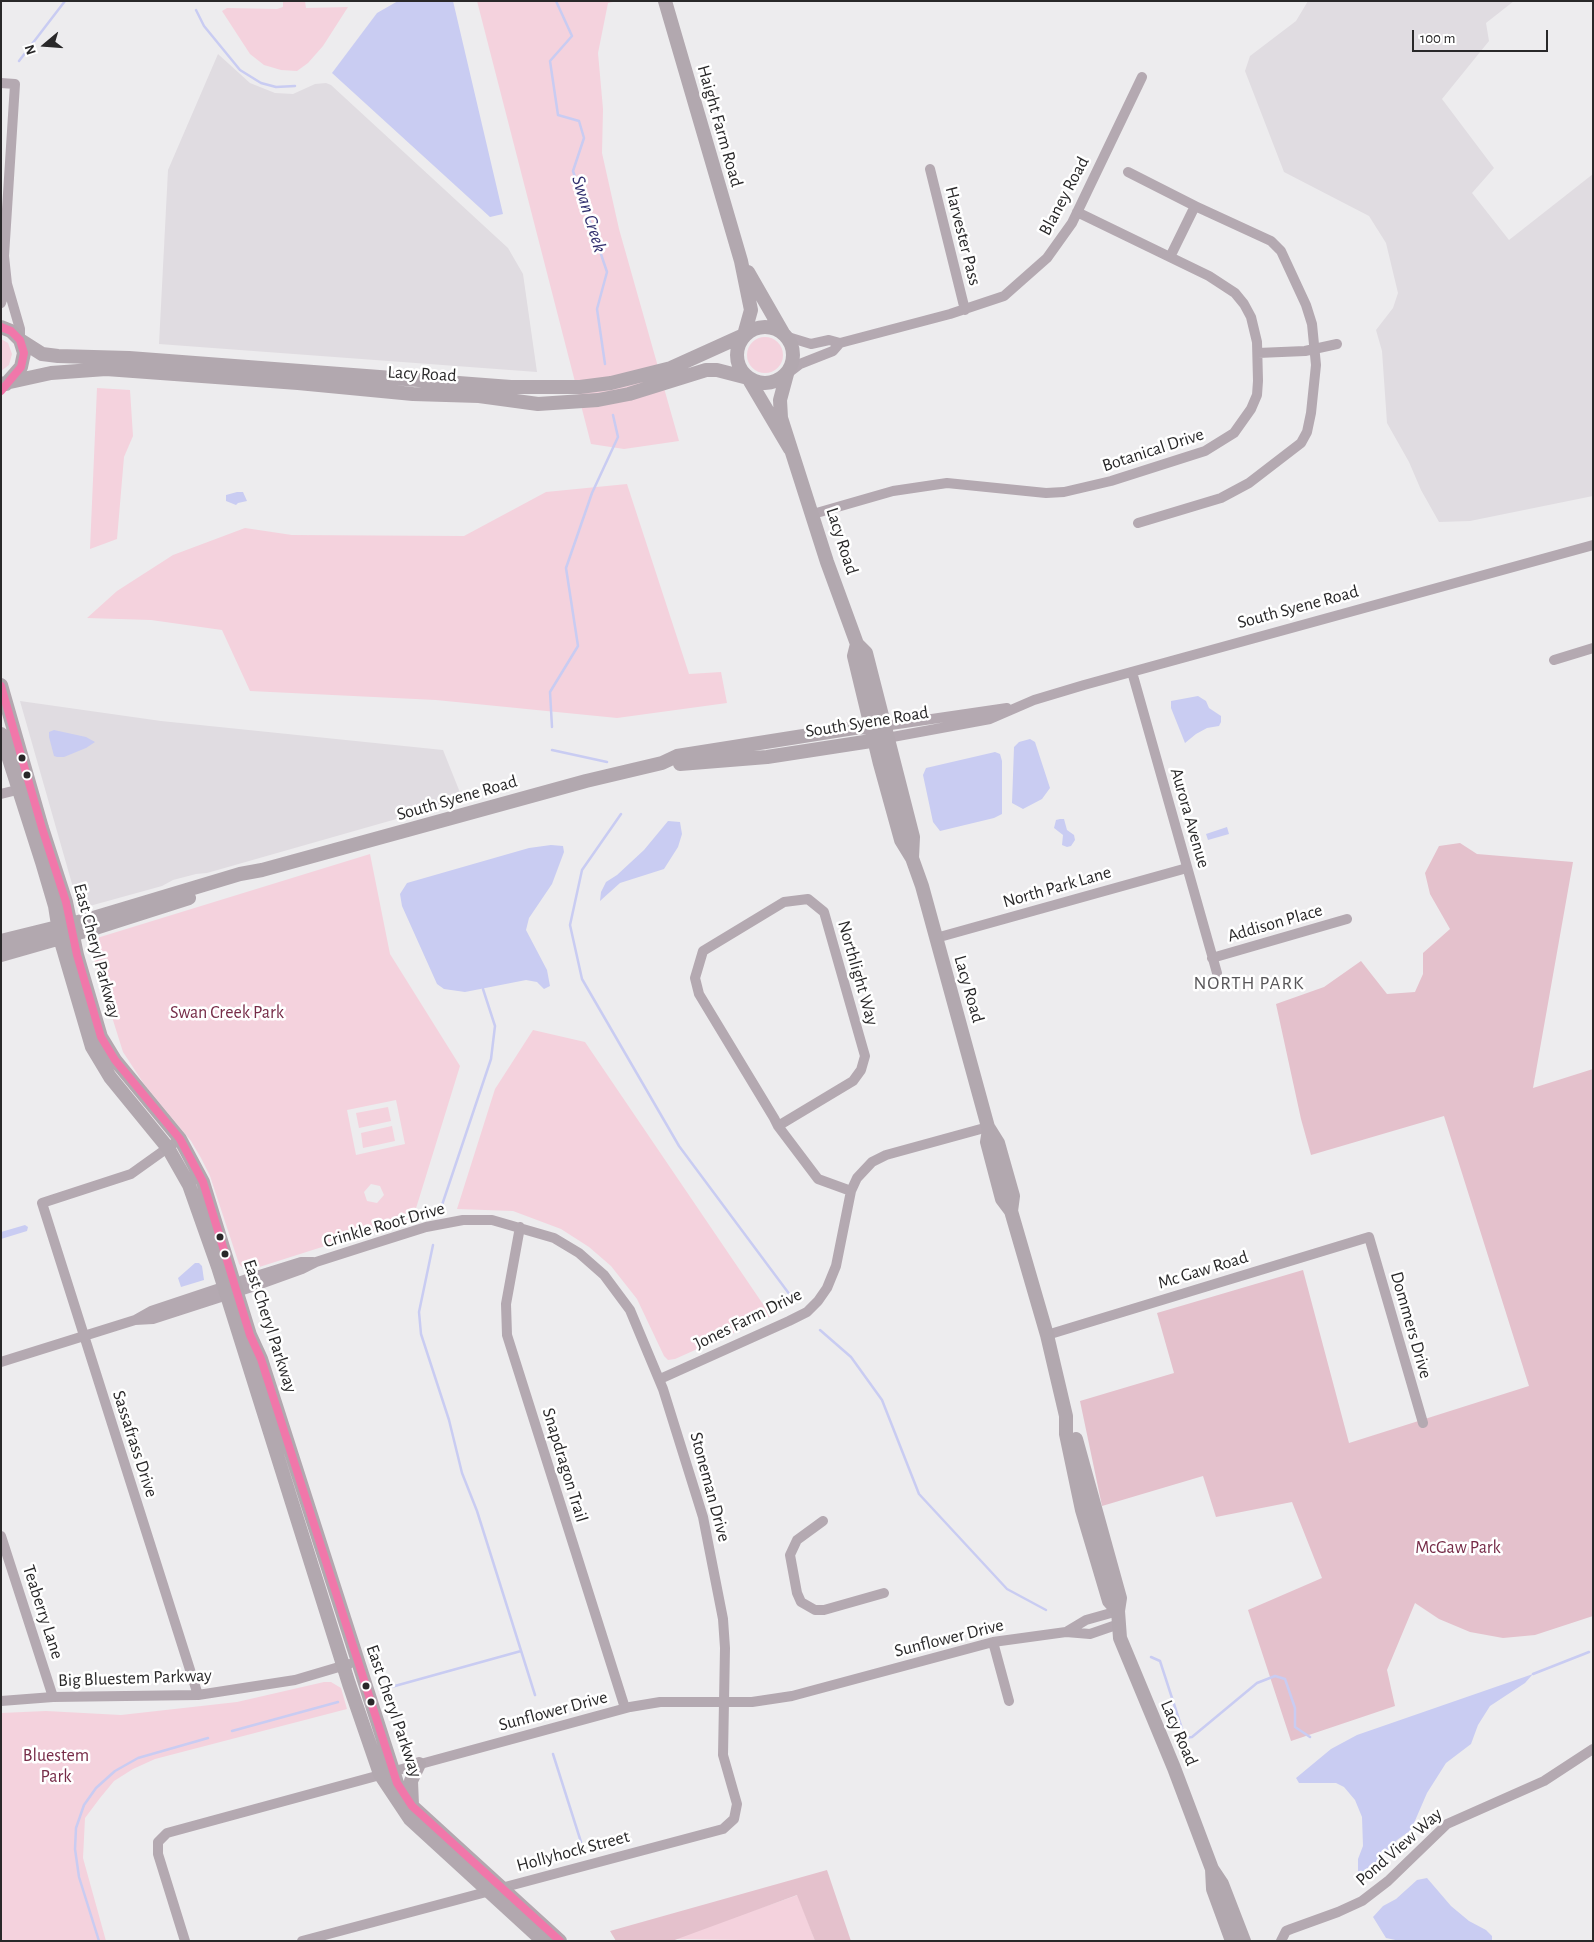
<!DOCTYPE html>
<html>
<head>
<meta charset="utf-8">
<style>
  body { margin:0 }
  #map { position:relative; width:1594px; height:1942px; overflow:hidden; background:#edecee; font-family:"Alegreya Sans",sans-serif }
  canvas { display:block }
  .frame { position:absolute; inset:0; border:2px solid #292829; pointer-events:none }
  .north { position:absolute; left:20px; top:20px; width:50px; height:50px; -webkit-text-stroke:4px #fff; paint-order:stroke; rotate:252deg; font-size:14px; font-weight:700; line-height:20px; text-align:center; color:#292829 }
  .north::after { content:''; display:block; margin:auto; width:18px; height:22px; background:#292829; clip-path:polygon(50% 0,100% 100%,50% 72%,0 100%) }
  .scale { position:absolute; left:1412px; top:30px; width:136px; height:22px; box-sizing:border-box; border:2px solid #292829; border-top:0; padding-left:6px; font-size:15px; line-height:18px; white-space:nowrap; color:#292829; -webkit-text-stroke:4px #fff; paint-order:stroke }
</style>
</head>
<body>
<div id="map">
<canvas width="1594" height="1942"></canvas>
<div class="frame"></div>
<div class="north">N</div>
<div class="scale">100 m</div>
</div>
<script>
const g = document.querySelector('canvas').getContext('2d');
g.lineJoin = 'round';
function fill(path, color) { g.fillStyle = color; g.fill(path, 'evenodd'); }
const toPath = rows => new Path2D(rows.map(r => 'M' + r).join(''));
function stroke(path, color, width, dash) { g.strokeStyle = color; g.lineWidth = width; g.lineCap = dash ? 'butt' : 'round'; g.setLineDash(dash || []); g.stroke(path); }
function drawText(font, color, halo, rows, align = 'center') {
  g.font = font + ' "Alegreya Sans",sans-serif'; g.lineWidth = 5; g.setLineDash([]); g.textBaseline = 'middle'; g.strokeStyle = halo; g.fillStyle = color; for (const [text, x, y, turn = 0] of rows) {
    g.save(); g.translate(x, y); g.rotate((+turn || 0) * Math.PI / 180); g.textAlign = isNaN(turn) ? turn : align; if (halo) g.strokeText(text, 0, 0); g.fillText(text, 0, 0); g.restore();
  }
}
fill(toPath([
  [1308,1,1514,1,1486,23,1489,41,1442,99,1494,168,1472,193,1509,240,1593,174,1593,496,1470,521,1439,522,1421,490,1409,462,1387,423,1382,351,1376,330,1393,308,1398,293,1386,243,1369,216,1284,172,1245,71,1250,56,1296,21],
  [218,54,250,83,275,93,293,94,315,84,326,83,331,85,508,248,523,274,537,372,159,344,168,170],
  [20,701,161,721,443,750,463,800,207,873,196,874,173,880,162,886,86,907,78,903,76,898]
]), '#e0dce1');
fill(toPath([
  [283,1,305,1,306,8,348,7,323,46,308,63,297,71,281,70,264,65,250,54,222,11,227,8,277,9,283,7],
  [477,1,618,1,608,3,598,53,603,109,602,153,619,229,679,441,624,449,591,444],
  '747 355a18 18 0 1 1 36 0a18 18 0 1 1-36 0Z',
  [1,339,8,343,12,354,9,365,1,371],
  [97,388,130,390,133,436,124,457,117,539,90,549],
  [627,484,689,674,721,672,727,703,617,718,436,700,250,691,222,630,151,620,87,618,117,591,173,555,245,528,292,535,464,536,546,492],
  [370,854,390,954,460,1066,413,1218,253,1269,245,1270,239,1264,210,1176,201,1158,191,1141,144,1084,123,1052,91,950,92,943,97,938],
  [396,1100,405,1144,356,1155,347,1110],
  [371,1184,380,1186,384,1195,377,1203,367,1201,364,1192],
  [533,1030,585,1042,771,1316,675,1359,668,1360,664,1356,637,1299,611,1266,589,1247,561,1229,513,1211,457,1209,495,1089],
  [388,1107,391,1121,359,1128,356,1113],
  [392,1126,395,1141,363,1148,361,1133],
  [324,1682,331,1682,341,1688,347,1709,155,1759,133,1769,114,1781,100,1798,85,1818,83,1858,106,1941,1,1941,1,1713,46,1711,121,1715,237,1702],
  [798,1895,815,1941,671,1939]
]), '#f4d2dd');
fill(toPath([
  [1460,843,1477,854,1573,862,1533,1088,1593,1069,1593,1616,1535,1635,1503,1638,1470,1632,1439,1619,1415,1603,1387,1670,1395,1706,1291,1741,1248,1610,1322,1578,1292,1502,1216,1517,1203,1476,1102,1506,1080,1401,1174,1373,1157,1313,1303,1270,1349,1443,1529,1386,1444,1116,1311,1155,1301,1119,1276,1004,1324,987,1361,961,1387,994,1415,992,1423,974,1423,953,1450,929,1430,894,1425,873,1439,846],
  [827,1870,851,1941,815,1941,797,1895,672,1941,616,1941,610,1931]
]), '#e4c1cc');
fill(toPath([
  [398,1,453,1,503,214,490,217,332,73,377,13],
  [237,492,243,492,247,501,238,503,236,505,226,501,226,495],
  [1198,696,1206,701,1209,708,1221,716,1221,722,1219,726,1207,728,1196,734,1185,743,1171,708,1171,701],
  [54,730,86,737,95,742,86,748,64,757,57,757,54,756,49,737,49,732],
  [1030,739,1035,742,1050,788,1042,799,1023,809,1012,803,1014,747,1019,742],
  [995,752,1000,754,1002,761,1002,814,994,818,940,831,933,822,923,775,926,768],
  [1060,819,1064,819,1067,830,1074,835,1075,840,1071,846,1067,847,1062,845,1063,835,1054,828,1056,820],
  [668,821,680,822,682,834,678,847,664,869,620,883,600,901,601,892,606,882,617,875,644,850],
  [1227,827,1229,834,1208,840,1206,834],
  [551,845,563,846,564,852,552,884,529,918,526,930,547,970,550,986,544,989,537,982,526,980,465,992,444,989,437,984,402,906,400,894,407,883,529,848],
  [25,1225,28,1227,27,1231,1,1239,1,1232],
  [195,1263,199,1263,202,1266,204,1280,181,1287,178,1278],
  [1533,1674,1525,1683,1490,1706,1478,1725,1471,1744,1446,1763,1427,1793,1411,1830,1397,1840,1368,1874,1361,1876,1358,1871,1358,1859,1363,1846,1362,1817,1355,1800,1344,1787,1336,1783,1299,1783,1296,1778,1331,1749,1357,1735],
  [1427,1878,1451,1906,1469,1921,1486,1930,1492,1936,1492,1941,1400,1941,1386,1938,1373,1917,1383,1906,1396,1899,1417,1880]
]), '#c9ccf2');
stroke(toPath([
  [556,1,572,36,550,61,558,115,579,121,584,138,573,171,607,272,597,309,605,364],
  [196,10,204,26,240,70,261,83,276,87,295,86],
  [19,61,65,1],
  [552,727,550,692,578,646,566,568,592,493,618,437,613,415],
  [552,750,607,762],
  [621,814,582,870,570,925,582,979,679,1146,793,1299],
  [441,1208,491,1059,495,1026,483,989],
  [433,1245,419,1312,421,1334,449,1420,462,1473,477,1511,535,1695],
  [820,1330,851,1357,882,1400,919,1494,1007,1589,1046,1610],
  [1151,1657,1160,1661,1185,1738,1192,1737,1257,1683,1275,1676,1285,1679,1295,1708,1295,1727,1310,1737],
  [1533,1674,1589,1652],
  [384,1689,521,1651],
  [232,1731,338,1702],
  [553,1754,581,1842],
  [99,1941,79,1877,75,1849,76,1828,84,1805,96,1788,115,1771,138,1758,208,1738]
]), '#c9ccf2', 2.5);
stroke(toPath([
  [1,83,15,84,4,256,7,284,20,329,20,340],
  [930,169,965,310],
  [1128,172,1195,206],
  [1,303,7,284],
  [788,337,811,344,829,340,840,343,950,314,1004,296,1047,258,1072,223,1142,77],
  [1258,353,1305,351,1337,344],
  [787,374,800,364,833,351,840,343],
  [813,514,893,491,947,483,1046,493,1064,492,1111,481,1205,451,1234,433,1251,409,1257,395,1258,381,1257,342,1251,317,1244,304,1235,293,1209,276,1077,212],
  [1138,523,1221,498,1249,483,1301,443,1307,432,1311,413,1316,365,1312,324,1306,305,1281,251,1271,241,1195,206,1170,257],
  [1554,660,1593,648],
  [1132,672,1217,973],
  [884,726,1007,708],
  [887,738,990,719,1034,700,1084,685,1593,545],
  [1,794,25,788],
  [936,938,1187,868],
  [1212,958,1347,919],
  [778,1126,853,1081,861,1070,865,1056,824,912,808,899,784,902,703,951,695,978,699,994,774,1118,778,1126,781,1130,818,1179,851,1191],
  [180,1139,131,1174,42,1203,198,1695],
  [520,1227,506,1304,507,1335,625,1708],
  [135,1320,153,1319,252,1287,302,1269,316,1262,366,1246,426,1227,463,1220,492,1220,554,1238,579,1253,604,1275,630,1310,663,1389,703,1517,723,1619,725,1648,723,1755,737,1804,734,1819,723,1829,302,1941],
  [1047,1335,1369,1237,1423,1423],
  [1,1362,135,1320,151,1311,253,1277,301,1262,313,1262],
  [660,1379,789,1321,807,1312,818,1301,827,1288,836,1266,851,1191,857,1178,872,1162,886,1155,988,1127],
  [823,1521,797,1540,790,1555,797,1593,801,1602,815,1610,824,1610,884,1593],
  [1,1536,53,1697],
  [1066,1632,1086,1620,1118,1611],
  [993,1642,1009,1701],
  [1,1701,53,1697,198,1695,295,1680,349,1664],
  [185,1941,158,1854,158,1842,167,1833,630,1707,660,1702,752,1702,792,1696,993,1642,1066,1632,1090,1634,1119,1624],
  [1281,1941,1286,1931,1291,1929,1338,1912,1362,1901,1388,1881,1447,1824,1544,1781,1593,1749]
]), '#b4a9b1', 10);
stroke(toPath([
  [748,272,783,333],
  '737 355a28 28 0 1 1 56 0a28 28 0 1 1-56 0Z',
  [1,327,11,331,20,340,24,353,21,367,6,384],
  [20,340,42,354,58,356,129,358,511,387,580,387,611,383,671,368,744,335,751,310,741,261,665,1],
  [787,374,780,400,781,418,827,562,857,644,866,653,913,837,912,858],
  [1,384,51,373,106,369,298,383,413,394,479,396,538,404,598,400,629,394,706,370,717,370,748,378,790,449],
  [857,644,854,656,880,764,901,840,912,858,922,886,988,1127,998,1143,1013,1196,1011,1211],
  [1,685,42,828,66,902,77,955,101,1037,115,1060,180,1139,203,1182,250,1335,261,1359,397,1783,412,1806,560,1941],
  [1,734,42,862,55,906,60,938,92,1047,110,1077,168,1148,189,1185,218,1267,349,1684,380,1774,410,1819,543,1941],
  [680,764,767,757,884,739],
  [1,941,90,919,240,874,262,870,586,781,662,763,677,756,854,728,884,726],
  [1,955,92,929,189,898],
  [989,1130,987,1142,1002,1199,1011,1211,1047,1335,1066,1416,1066,1434,1082,1510,1109,1601,1118,1611],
  [1076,1439,1120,1598,1118,1611,1120,1638,1174,1768,1212,1869],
  [412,1805,411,1781,419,1764],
  [1232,1941,1213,1889,1212,1869,1222,1884,1244,1941]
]), '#b2a8af', 14);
stroke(toPath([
  [1,327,11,331,20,340,24,353,21,367,1,391],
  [1,686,42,828,66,902,77,955,101,1037,115,1060,180,1139,203,1182,250,1335,261,1359,397,1783,412,1806,560,1941]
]), '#f177aa', 8);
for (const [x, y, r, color] of [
  [22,758,4.5,"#292829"],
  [27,775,4.5,"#292829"],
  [220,1237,4.5,"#292829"],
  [225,1254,4.5,"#292829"],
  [366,1686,4.5,"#292829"],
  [371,1702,4.5,"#292829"]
]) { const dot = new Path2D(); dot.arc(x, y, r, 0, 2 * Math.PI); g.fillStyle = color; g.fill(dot); stroke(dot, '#fff', 2); }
drawText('18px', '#292829', '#fff', [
  ["Haight Farm Road",720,126,74],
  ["Blaney Road",1064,196,-62],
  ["Harvester Pass",963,236,76],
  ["Lacy Road",422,374,3],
  ["Botanical Drive",1153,450,-18],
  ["Lacy Road",842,541,72],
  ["South Syene Road",1298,607,-15],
  ["South Syene Road",867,722,-9],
  ["South Syene Road",457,798,-16],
  ["Aurora Avenue",1190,818,74],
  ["North Park Lane",1057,887,-16],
  ["Addison Place",1275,923,-16],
  ["East Cheryl Parkway",97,951,75],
  ["Northlight Way",858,973,74],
  ["Lacy Road",969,989,74],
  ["Crinkle Root Drive",384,1225,-16],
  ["Mc Gaw Road",1203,1270,-17],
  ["Jones Farm Drive",748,1319,-26],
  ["Dommers Drive",1411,1325,74],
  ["East Cheryl Parkway",270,1326,72],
  ["Sassafrass Drive",135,1444,72],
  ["Snapdragon Trail",565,1465,73],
  ["Stoneman Drive",710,1487,75],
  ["Teaberry Lane",43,1612,72],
  ["Sunflower Drive",949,1638,-14],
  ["Big Bluestem Parkway",135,1678,-2],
  ["East Cheryl Parkway",394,1711,71],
  ["Sunflower Drive",553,1711,-15],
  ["Lacy Road",1179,1733,67],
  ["Pond View Way",1399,1847,-41],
  ["Hollyhock Street",573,1851,-15]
]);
drawText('18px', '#762c48', '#fff', [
  ["Swan Creek Park",227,1013],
  ["McGaw Park",1458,1548],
  ["Bluestem",56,1756],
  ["Park",56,1777]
]);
drawText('italic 19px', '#312f6e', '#fff', [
  ["Swan Creek",589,214,73]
]);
g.letterSpacing = '1px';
drawText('19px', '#585659', '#fff', [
  ["NORTH PARK",1249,983]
]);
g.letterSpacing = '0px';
</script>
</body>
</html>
